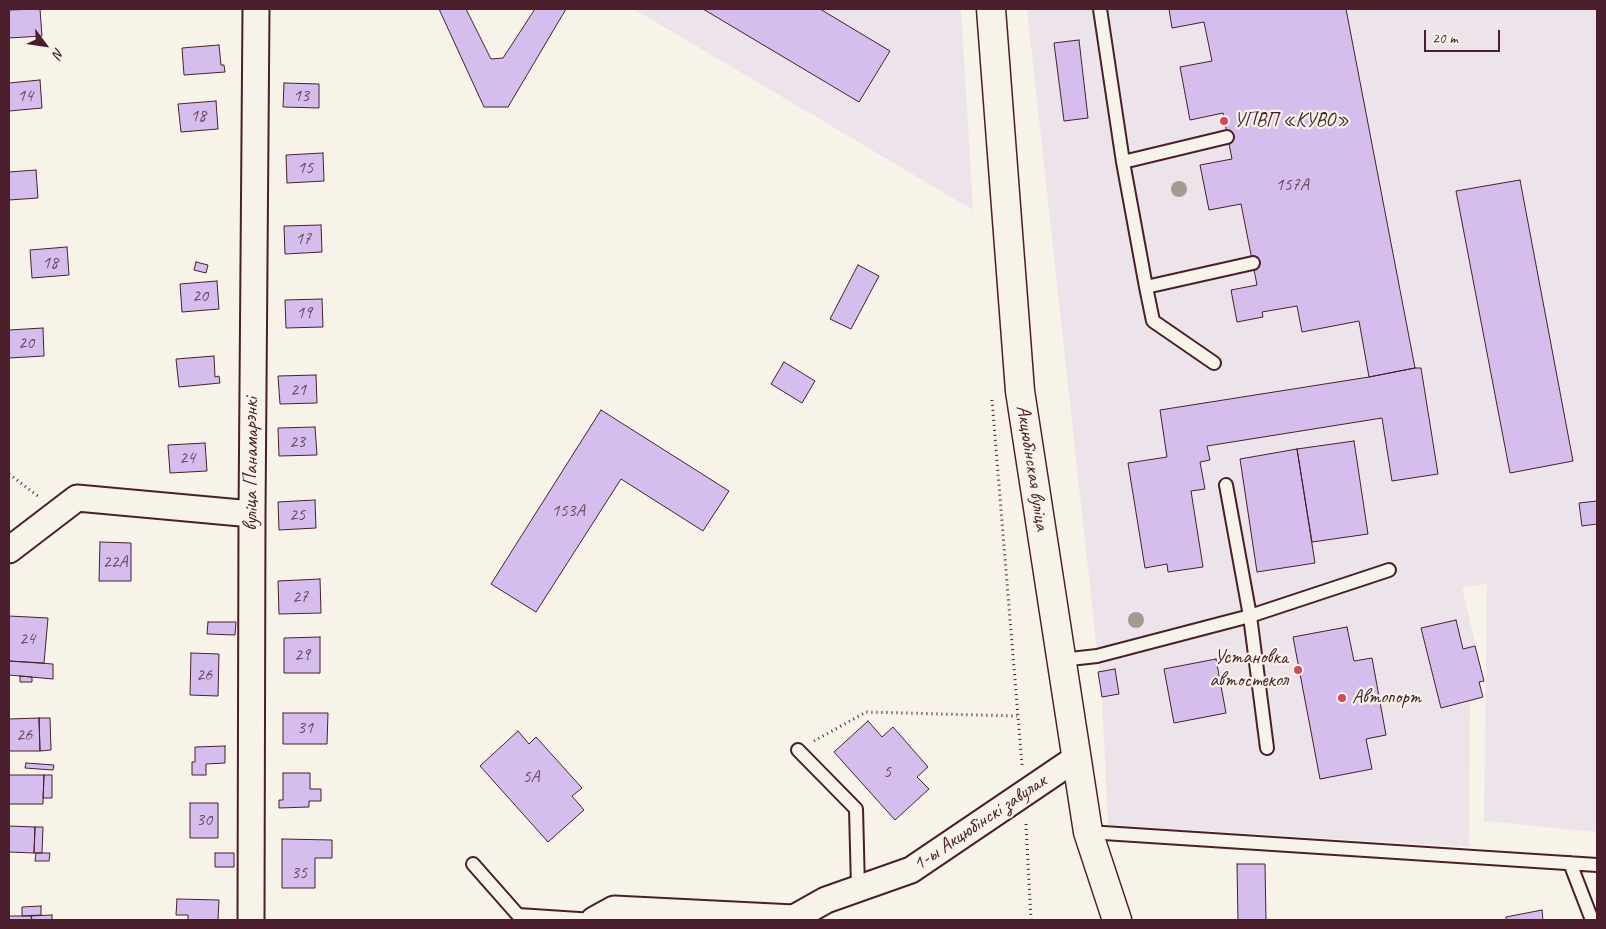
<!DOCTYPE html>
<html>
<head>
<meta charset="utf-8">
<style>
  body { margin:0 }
  #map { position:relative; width:1606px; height:929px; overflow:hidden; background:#f7f3e8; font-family:Caveat,sans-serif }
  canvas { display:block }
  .frame { position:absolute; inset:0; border:10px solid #4a1f2b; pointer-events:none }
  .north { position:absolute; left:20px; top:20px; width:50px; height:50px; -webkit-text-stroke:4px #f7f3e8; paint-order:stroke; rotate:121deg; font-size:14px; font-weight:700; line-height:20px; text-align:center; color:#4a1f2b }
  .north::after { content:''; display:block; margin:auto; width:18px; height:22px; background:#4a1f2b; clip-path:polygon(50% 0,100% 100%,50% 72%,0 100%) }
  .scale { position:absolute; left:1424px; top:30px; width:76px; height:22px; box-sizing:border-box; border:2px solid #4a1f2b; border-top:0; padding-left:6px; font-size:15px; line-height:18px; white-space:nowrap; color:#4a1f2b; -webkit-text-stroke:4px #f7f3e8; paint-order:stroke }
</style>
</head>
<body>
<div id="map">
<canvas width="1606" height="929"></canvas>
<div class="frame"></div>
<div class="north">N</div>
<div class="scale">20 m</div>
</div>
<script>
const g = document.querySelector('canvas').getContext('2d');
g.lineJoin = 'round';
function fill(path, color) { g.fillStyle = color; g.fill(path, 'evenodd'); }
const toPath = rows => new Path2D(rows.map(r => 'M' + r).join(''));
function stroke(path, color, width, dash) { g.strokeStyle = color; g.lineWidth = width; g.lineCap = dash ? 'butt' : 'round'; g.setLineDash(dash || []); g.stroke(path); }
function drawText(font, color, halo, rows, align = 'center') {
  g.font = font + ' Caveat,sans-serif'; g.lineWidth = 4.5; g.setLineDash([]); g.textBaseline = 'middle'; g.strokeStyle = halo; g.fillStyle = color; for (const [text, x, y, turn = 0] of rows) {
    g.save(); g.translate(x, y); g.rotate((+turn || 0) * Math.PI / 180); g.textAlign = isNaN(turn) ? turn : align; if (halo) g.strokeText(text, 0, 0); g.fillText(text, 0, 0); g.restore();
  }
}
fill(toPath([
  [634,9,961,9,973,210],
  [1027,9,1597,9,1597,832,1484,821,1487,584,1462,587,1484,681,1479,682,1483,697,1470,701,1469,847,1108,825,1102,697]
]), '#ede3ea');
const building = toPath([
  [40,9,42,36,9,38,9,10,40,9],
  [439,9,466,9,491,59,503,58,535,9,566,9,508,107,484,107,439,9],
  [703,9,820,9,890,51,859,102,703,9],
  [1169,9,1346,9,1415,368,1369,377,1359,321,1302,332,1297,306,1262,312,1263,317,1237,322,1231,290,1257,285,1241,204,1209,210,1200,165,1232,159,1223,113,1190,120,1180,67,1212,61,1204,22,1172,28,1169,9],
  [1079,40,1088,118,1064,121,1054,43,1079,40],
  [219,45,221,65,224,65,225,72,184,75,182,48,219,45],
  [40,80,42,108,9,111,9,83,40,80],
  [284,83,319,84,319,108,283,107,284,83],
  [216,101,218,129,181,132,178,104,216,101],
  [323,153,324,181,287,183,286,155,323,153],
  [36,170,38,198,9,200,9,172,36,170],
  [1520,180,1573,461,1510,473,1456,191,1520,180],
  [321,225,322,252,285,254,284,226,321,225],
  [67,247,69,275,32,278,30,250,67,247],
  [196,262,208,265,206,273,194,270,196,262],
  [858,265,879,276,851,329,830,319,858,265],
  [217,281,219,309,182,312,180,284,217,281],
  [322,299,323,327,286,328,285,300,322,299],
  [43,328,44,356,9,358,9,330,43,328],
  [214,356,215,377,219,376,220,383,179,387,176,359,214,356],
  [784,362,815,381,802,403,771,384,784,362],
  [1415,368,1421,368,1438,474,1392,481,1382,418,1207,446,1210,460,1200,462,1205,489,1191,491,1203,567,1168,572,1167,564,1145,568,1128,463,1167,457,1160,410,1369,377,1415,368],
  [316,375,317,403,280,404,278,376,316,375],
  [601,410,729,491,703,531,621,479,536,612,491,584,601,410],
  [315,427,317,455,279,456,278,428,315,427],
  [1354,441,1368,534,1312,542,1297,449,1354,441],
  [205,443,207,471,170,473,168,445,205,443],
  [1297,449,1315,563,1257,572,1240,459,1297,449],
  [315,500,316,528,279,530,278,502,315,500],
  [1597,501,1597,524,1582,526,1579,503,1597,501],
  [100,542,131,543,131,581,99,581,100,542],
  [320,579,321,613,279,614,278,581,320,579],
  [9,616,48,618,44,663,9,661,9,616],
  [1456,620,1463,649,1475,646,1484,681,1479,682,1483,697,1441,708,1421,628,1456,620],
  [208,622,236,622,235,635,207,634,208,622],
  [1347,627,1354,661,1372,658,1386,735,1366,739,1372,769,1320,779,1293,637,1347,627],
  [320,637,320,673,284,673,284,638,320,637],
  [191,653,219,654,218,696,190,695,191,653],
  [1216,659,1226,713,1174,723,1164,669,1216,659],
  [9,661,53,664,53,679,9,675,9,661],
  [1115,669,1119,694,1102,697,1098,672,1115,669],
  [20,676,32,677,32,682,20,682,20,676],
  [283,713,328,713,327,744,283,744,283,713],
  [39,718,40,751,9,751,9,719,39,718],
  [39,718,50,718,51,750,40,751,39,718],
  [868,721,882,737,893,727,928,767,917,777,929,789,895,820,834,752,868,721],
  [518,731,529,744,536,737,582,788,572,796,584,810,548,842,480,766,518,731],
  [225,746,225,763,206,764,206,775,192,775,192,762,195,762,195,747,225,746],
  [26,763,54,765,53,770,25,768,26,763],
  [283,773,310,773,310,789,321,789,321,801,309,801,309,807,279,808,279,800,283,800,283,773],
  [9,775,44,775,43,804,9,804,9,775],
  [44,775,52,775,52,798,43,798,44,775],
  [190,803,218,803,218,838,190,838,190,803],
  [9,826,35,827,34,853,9,852,9,826],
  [35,827,43,827,42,853,34,853,35,827],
  [282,839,332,840,332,858,315,858,315,888,282,888,282,839],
  [36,853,50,853,49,861,35,861,36,853],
  [215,853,234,853,234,867,215,867,215,853],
  [1237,864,1265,864,1266,920,1238,920,1237,864],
  [177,899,219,900,218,920,225,920,188,920,188,915,176,915,177,899],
  [41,906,41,915,22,916,22,907,41,906],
  [1542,910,1543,920,1506,920,1506,917,1542,910],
  [52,915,52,920,32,920,31,916,52,915],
  [9,916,31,916,32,920,9,920,9,916]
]);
fill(building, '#d5beed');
stroke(building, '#4a1f2b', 1);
const lane = toPath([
  [1100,9,1123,162,1146,287,1153,321,1214,363],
  [1123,162,1227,137],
  [1146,287,1253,263],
  [1061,660,1097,656,1250,616,1226,485],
  [1267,748,1250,616,1389,570],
  [798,750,856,809,858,888],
  [1088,832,1597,865],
  [1570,863,1592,920],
  [473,864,518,915,594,920]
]);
const street = toPath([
  [9,550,77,498,252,514],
  [251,920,252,514,256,9],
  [594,920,614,909,794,918,826,900,911,870,1075,759]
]);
const secondary = toPath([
  [991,9,1020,391,1088,832,1117,920]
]);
stroke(lane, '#4a1f2b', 16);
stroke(street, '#4a1f2b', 29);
stroke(secondary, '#4a1f2b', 31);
stroke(toPath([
  [992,400,1022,765],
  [9,474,38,496],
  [814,741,866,712,1017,716],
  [1026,824,1031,920]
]), '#4a1f2b', 3, [1, 4]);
stroke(lane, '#f7f3e8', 12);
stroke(street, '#f7f3e8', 25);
stroke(secondary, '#f7f3e8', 28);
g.fillStyle = '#a69990';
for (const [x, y] of [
  [1179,189],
  [1136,620]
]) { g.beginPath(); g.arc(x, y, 8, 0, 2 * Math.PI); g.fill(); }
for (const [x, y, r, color] of [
  [1224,121,5,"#d1495b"],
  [1298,670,5,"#d1495b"],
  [1342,698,5,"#d1495b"]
]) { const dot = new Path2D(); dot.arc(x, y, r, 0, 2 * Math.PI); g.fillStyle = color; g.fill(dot); stroke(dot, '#f7f3e8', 2); }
drawText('18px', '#6d475c', null, [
  ["14",25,96],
  ["13",301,96],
  ["18",198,116],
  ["15",305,168],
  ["157А",1292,185],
  ["17",303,239],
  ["18",50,263],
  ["20",200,296],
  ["19",304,313],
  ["20",26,343],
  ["21",298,390],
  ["23",297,442],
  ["24",187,458],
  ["153А",568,511],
  ["25",297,515],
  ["22А",115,562],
  ["27",300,597],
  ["24",27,639],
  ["29",302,655],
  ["26",204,675],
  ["31",305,728],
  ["26",24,735],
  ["5",887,772],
  ["5А",531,777],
  ["30",204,820],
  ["35",299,873]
]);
drawText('20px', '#4a1f2b', '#f7f3e8', [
  ["УПВП «КУВО»",1234,121],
  ["Установка",1288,658,"right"],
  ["автостекол",1288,681,"right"],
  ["Автопорт",1352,698]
], 'left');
drawText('20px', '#4a1f2b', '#f7f3e8', [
  ["вуліца Панамарэнкі",252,464,-90],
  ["Акцюбінская вуліца",1032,468,81],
  ["1-ы Акцюбінскі завулак",980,823,-34]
]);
</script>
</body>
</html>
